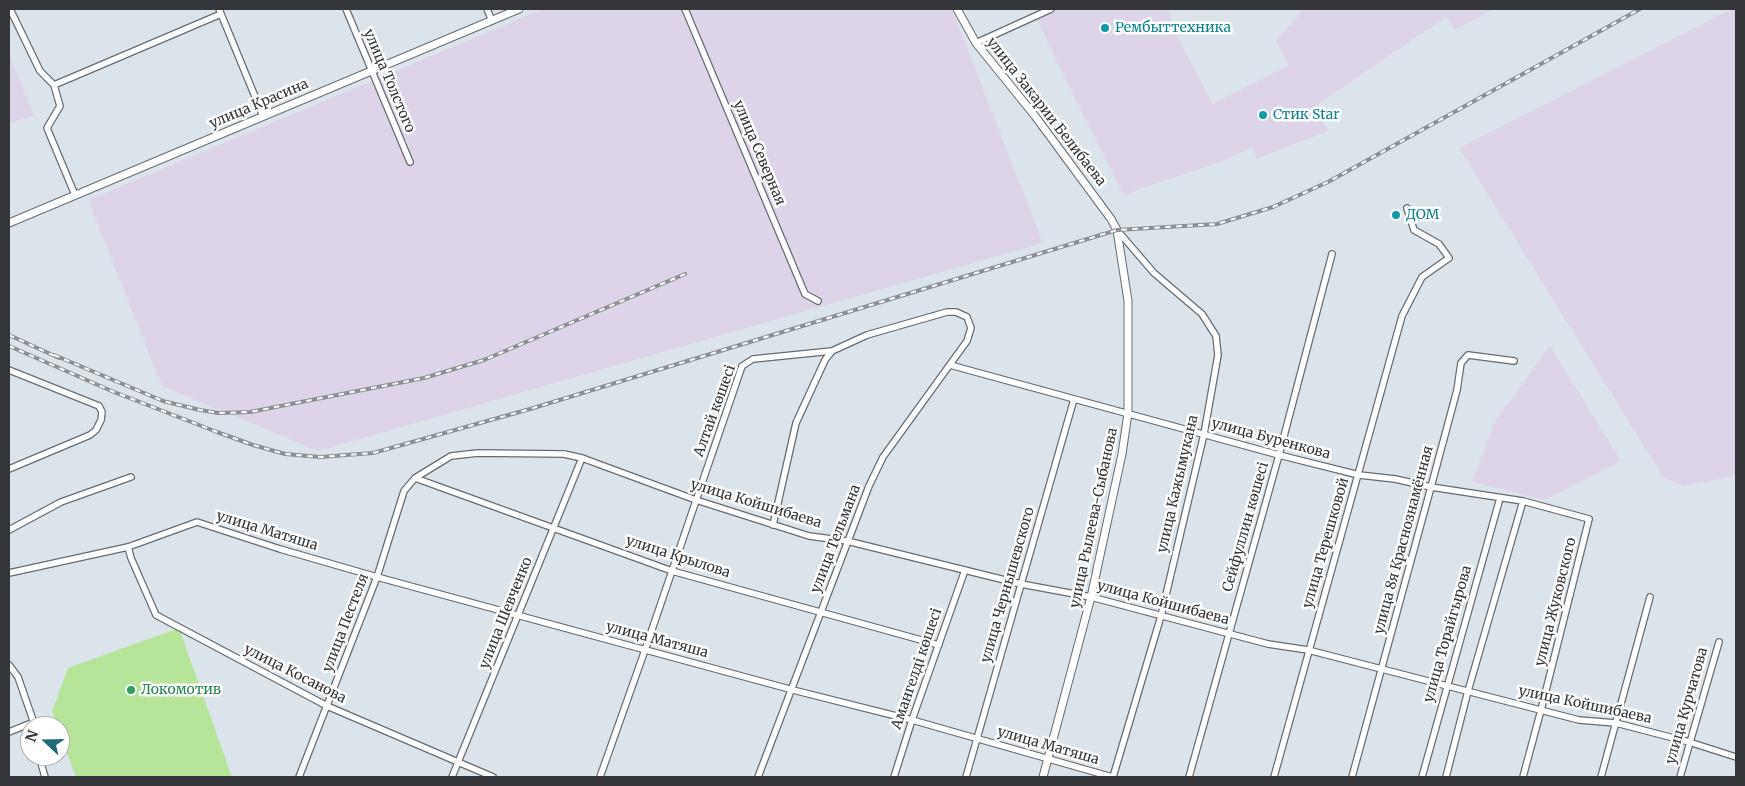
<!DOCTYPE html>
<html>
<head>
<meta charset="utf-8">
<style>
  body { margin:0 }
  #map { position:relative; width:1745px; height:786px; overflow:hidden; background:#dce4eb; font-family:Merriweather,serif }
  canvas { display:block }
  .frame { position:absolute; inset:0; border:10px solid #343639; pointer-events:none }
  .north { position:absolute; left:20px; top:716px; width:50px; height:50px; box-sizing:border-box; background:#fff; border:1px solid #aeafb0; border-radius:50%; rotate:291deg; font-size:14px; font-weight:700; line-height:20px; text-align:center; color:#343639 }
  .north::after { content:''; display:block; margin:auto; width:18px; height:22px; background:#226b76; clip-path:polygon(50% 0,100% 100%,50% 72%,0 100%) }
</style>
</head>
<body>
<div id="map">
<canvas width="1745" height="786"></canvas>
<div class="frame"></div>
<div class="north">N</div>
</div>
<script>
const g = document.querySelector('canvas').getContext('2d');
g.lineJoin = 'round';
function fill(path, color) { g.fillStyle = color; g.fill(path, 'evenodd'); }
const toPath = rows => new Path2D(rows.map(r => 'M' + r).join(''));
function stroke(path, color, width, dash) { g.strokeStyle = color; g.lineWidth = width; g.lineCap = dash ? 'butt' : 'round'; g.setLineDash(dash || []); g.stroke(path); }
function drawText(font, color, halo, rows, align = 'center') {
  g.font = font + ' Merriweather,serif'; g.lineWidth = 5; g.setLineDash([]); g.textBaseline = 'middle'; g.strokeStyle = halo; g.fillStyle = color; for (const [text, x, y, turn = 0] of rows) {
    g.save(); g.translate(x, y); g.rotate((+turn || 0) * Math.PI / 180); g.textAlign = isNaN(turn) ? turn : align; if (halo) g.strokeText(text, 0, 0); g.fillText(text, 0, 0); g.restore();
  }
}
fill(toPath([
  [543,9,952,9,1043,243,318,451,162,386,88,200],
  [1056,9,1168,9,1183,48,1213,104,1289,65,1276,41,1304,9,1493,9,1455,30,1446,17,1314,107,1328,131,1257,159,1251,148,1220,162,1139,189,1124,196,1079,107,1036,18],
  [1732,9,1736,9,1736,476,1684,486,1663,477,1459,148],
  [9,53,34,116,9,123],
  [1550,346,1621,461,1545,500,1472,482,1495,421]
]), '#ded4e9');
fill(toPath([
  [179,628,232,777,76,777,60,734,60,726,57,726,52,712,68,668]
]), '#b6e498');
const minor = toPath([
  [10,9,40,71,54,85,60,106,47,128,75,195],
  [219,9,263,116],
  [346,9,410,162],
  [487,9,492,21],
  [685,9,805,294,818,301],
  [976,43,1051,9],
  [54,85,221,14],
  [950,365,1279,455,1359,475,1395,479,1431,487,1523,501,1589,519,1541,710,1523,777],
  [9,370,99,406,102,412,101,420,96,430,90,435,9,469],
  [415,478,672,571,939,645],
  [9,530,61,502,131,477],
  [128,547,131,558,156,615,327,706,493,777],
  [9,573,128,547,197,522,280,549,377,577,793,690,912,720,1112,777],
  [9,665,18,677,35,726],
  [9,732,34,722],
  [39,756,45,777],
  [299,777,377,577,404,491,415,478,451,456,478,453,564,454,582,458,696,500,809,536,847,541,1021,584,1091,597,1268,644,1308,650,1579,720,1616,723,1689,742,1736,757],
  [452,777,582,458],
  [600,777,645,650,742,366,753,359,832,351],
  [758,777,869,486,883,457,967,341,971,328,967,317,956,312,947,312,867,335,832,351,825,360,796,423,773,525],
  [894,777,912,720,965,570],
  [966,777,1074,399],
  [1113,777,1161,616,1204,434,1218,355,1216,336,1202,314,1154,273,1117,230],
  [1189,777,1279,455,1332,254],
  [1274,777,1402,316,1422,277,1449,258,1439,244,1414,230,1407,208],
  [1352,777,1431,487,1457,390,1461,363,1468,355,1514,361],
  [1422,777,1500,498],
  [1446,777,1468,691,1523,501],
  [1601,777,1650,597],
  [1680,777,1719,642]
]);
const tertiary = toPath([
  [957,9,976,43,1035,116,1111,219,1117,230,1128,301,1128,413,1122,454,1091,597,1043,777],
  [9,223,519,9]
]);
stroke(minor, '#656c72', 8);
stroke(tertiary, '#656c72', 9);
stroke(minor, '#fff', 5.5);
stroke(tertiary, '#fff', 7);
const rail = toPath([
  [9,335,59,358],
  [9,346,114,392,217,432,253,445,285,454,320,457,373,453,530,409,1117,230,1217,224,1273,207,1328,182,1640,9],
  [54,355,163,401,200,410,219,413,250,412,424,378,484,360,685,274]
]);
stroke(rail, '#8b9095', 4);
stroke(rail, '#fff', 2, [5.5]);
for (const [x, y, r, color] of [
  [1105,28,5,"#0f9aa8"],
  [1263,115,5,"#0f9aa8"],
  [1396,215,5,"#0f9aa8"],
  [131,690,5,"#2e9e5b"]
]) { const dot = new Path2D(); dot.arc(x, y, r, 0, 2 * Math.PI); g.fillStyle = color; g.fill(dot); stroke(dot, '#fff', 2); }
drawText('14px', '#0d838f', '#fff', [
  ["Рембыттехника",1115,28],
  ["Стик Star",1273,115],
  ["ДОМ",1406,215]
], 'left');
drawText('14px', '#343639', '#fff', [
  ["улица Толстого",389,81,67],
  ["улица Красина",259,104,-23],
  ["улица Закарии Белибаева",1046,112,52],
  ["улица Северная",759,153,67],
  ["Алтай көшесі",715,411,-70],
  ["улица Буренкова",1271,439,15],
  ["улица Кажымукана",1178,484,-77],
  ["улица Койшибаева",756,504,17],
  ["улица Рылеева-Сыбанова",1094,518,-78],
  ["Сейфуллин көшесі",1246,527,-74],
  ["улица Матяша",267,531,17],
  ["улица Тельмана",836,539,-69],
  ["улица 8я Краснознамённая",1404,540,-75],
  ["улица Терешковой",1326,543,-74],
  ["улица Крылова",678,557,18],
  ["улица Чернышевского",1008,585,-74],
  ["улица Жуковского",1556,602,-76],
  ["улица Койшибаева",1163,603,15],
  ["улица Шевченко",506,613,-68],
  ["улица Пестеля",346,623,-69],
  ["улица Торайгырова",1448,634,-74],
  ["улица Матяша",657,640,15],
  ["Амангелді көшесі",917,669,-71],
  ["улица Косанова",295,674,27],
  ["улица Койшибаева",1585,705,12],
  ["улица Курчатова",1687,706,-74],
  ["улица Матяша",1048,746,16]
]);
drawText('14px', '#27864d', '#fff', [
  ["Локомотив",141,690]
], 'left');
</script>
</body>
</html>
